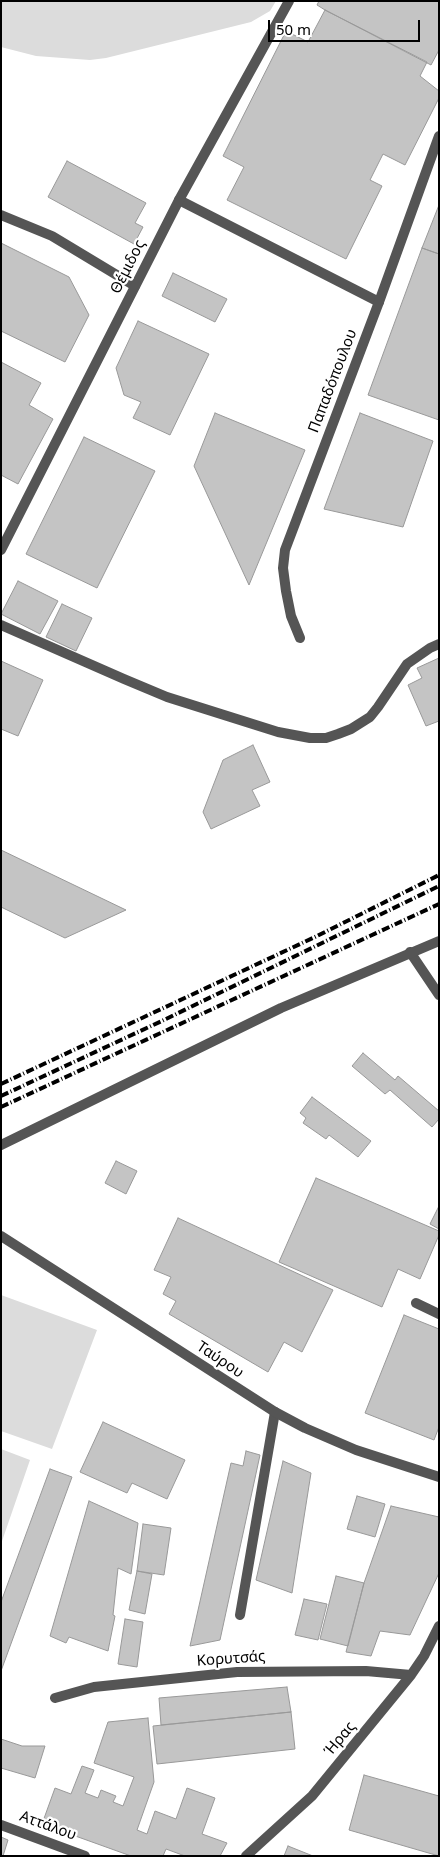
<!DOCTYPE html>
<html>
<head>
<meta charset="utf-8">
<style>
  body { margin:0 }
  #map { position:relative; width:440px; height:1857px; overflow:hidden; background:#fff; font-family:"Noto Sans",sans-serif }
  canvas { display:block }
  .frame { position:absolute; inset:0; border:2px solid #000; pointer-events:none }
  .scale { position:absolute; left:268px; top:20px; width:152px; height:22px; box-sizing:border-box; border:2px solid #000; border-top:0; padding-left:6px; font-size:15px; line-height:18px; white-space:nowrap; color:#000; -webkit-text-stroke:4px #fff; paint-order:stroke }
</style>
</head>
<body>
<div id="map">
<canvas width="440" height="1857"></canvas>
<div class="frame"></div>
<div class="scale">50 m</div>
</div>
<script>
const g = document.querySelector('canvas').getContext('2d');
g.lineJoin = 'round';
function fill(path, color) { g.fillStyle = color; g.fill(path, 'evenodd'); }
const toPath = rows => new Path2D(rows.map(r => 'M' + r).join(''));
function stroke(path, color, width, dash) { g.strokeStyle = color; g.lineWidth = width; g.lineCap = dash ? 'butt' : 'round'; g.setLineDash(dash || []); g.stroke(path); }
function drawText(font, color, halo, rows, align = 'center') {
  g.font = font + ' "Noto Sans",sans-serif'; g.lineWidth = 4.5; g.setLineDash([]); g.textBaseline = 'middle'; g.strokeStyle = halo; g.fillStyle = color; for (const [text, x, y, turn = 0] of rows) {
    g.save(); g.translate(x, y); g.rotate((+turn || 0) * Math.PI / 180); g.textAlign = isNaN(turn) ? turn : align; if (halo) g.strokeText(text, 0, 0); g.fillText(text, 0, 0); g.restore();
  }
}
fill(toPath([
  [1,1,276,1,270,11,251,22,106,58,90,60,36,56,1,47],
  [1,1295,97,1330,52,1449,1,1431],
  [1,1449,30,1460,1,1544]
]), '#dcdcdc');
const building = toPath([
  [319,1,439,1,439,50,431,65,325,10,317,5,319,1],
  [325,10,427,62,420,76,439,91,439,98,405,165,383,154,370,180,382,186,346,259,227,200,244,167,223,156,286,31,308,42,325,10],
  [67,161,146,203,135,223,143,227,134,244,48,197,67,161],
  [439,205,439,254,422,248,439,205],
  [1,243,69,277,89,315,65,362,1,331,1,243],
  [422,248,439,254,439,420,368,395,422,248],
  [173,273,227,299,215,322,162,296,173,273],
  [138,321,209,354,170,435,133,418,141,402,124,395,116,368,138,321],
  [1,362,41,383,29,405,53,419,18,484,1,475,1,362],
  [215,413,305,450,249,585,194,466,215,413],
  [360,413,433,441,403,527,324,509,360,413],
  [84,437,155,471,97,588,26,554,84,437],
  [18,581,58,601,40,634,1,614,18,581],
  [62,604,92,618,76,651,46,637,62,604],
  [439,658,439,721,426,726,408,685,422,678,417,668,439,658],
  [1,661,43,680,18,736,1,729,1,661],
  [253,745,270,782,252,790,260,806,211,829,203,812,223,760,253,745],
  [1,850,126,910,65,938,1,907,1,850],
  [363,1053,395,1080,398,1076,439,1111,439,1119,432,1127,390,1090,385,1094,352,1066,363,1053],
  [312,1097,371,1141,358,1157,329,1135,326,1139,303,1123,306,1118,300,1113,312,1097],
  [116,1161,137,1171,126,1194,105,1183,116,1161],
  [316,1178,439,1231,439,1235,420,1279,398,1269,382,1307,279,1262,316,1178],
  [439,1206,439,1229,430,1224,439,1206],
  [178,1218,333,1290,302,1352,284,1342,268,1372,169,1314,176,1301,163,1294,171,1277,154,1270,178,1218],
  [404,1315,439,1329,439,1427,434,1440,365,1413,404,1315],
  [103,1422,185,1460,167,1499,132,1483,127,1493,80,1472,103,1422],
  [246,1451,260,1455,220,1640,190,1646,231,1463,243,1466,246,1451],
  [283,1461,311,1473,292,1593,256,1580,283,1461],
  [50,1469,72,1477,1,1671,1,1602,50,1469],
  [357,1496,385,1504,375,1537,347,1529,357,1496],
  [89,1501,138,1523,131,1574,118,1568,113,1615,115,1616,108,1651,69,1637,66,1643,50,1636,89,1501],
  [391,1506,439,1517,439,1573,410,1635,380,1631,371,1656,346,1652,364,1583,391,1506],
  [143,1524,171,1528,164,1575,137,1571,143,1524],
  [137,1571,152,1574,145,1614,129,1610,137,1571],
  [336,1576,364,1583,348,1646,320,1639,336,1576],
  [304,1599,327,1604,318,1640,295,1635,304,1599],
  [125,1619,143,1622,137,1667,118,1664,125,1619],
  [287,1687,291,1712,161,1725,159,1698,287,1687],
  [291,1712,295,1749,157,1764,153,1726,291,1712],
  [148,1718,154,1782,137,1830,147,1834,155,1811,176,1819,187,1788,215,1798,202,1834,227,1843,220,1856,185,1856,166,1849,163,1856,131,1856,42,1824,55,1788,71,1794,82,1766,94,1770,85,1793,98,1798,101,1790,116,1796,113,1802,123,1806,134,1777,94,1763,108,1722,148,1718],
  [1,1739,22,1746,45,1746,35,1778,1,1768,1,1739],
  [364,1775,439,1796,439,1856,349,1830,364,1775],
  [1,1837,8,1840,3,1856,1,1856,1,1837],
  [288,1846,313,1856,284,1856,288,1846]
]);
fill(building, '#c4c4c4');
stroke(building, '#999', 1);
stroke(toPath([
  [179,200,379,302],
  [1,215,52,236,135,286],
  [1,625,124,679,167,697,278,732,310,738,326,738,338,734,351,729,370,717,378,707,407,664,430,648,439,644],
  [410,952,439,995],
  [416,1303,439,1314],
  [240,1615,275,1412]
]), '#555', 10);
stroke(toPath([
  [1,550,179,200,289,1],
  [300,638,291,616,286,591,283,568,285,550,379,302,439,136],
  [1,1145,281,1008,439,941],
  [1,1236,275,1412,305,1428,356,1450,439,1477],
  [55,1698,94,1687,237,1672,366,1671,411,1675],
  [1,1825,85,1856],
  [246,1856,312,1796,411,1675,424,1656,439,1626]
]), '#555', 10);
stroke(toPath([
  [1,1084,315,937,439,875],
  [1,1096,166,1019,439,886],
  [1,1107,439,904]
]), '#000', 4, [8, 2.5, 1, 2.5]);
drawText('15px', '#000', '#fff', [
  ["Θέμιδος",128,267,-63],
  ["Παπαδόπουλου",333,381,-69],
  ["Ταύρου",220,1360,34],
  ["Κορυτσάς",231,1659,-4],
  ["Ήρας",340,1739,-50],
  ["Αττάλου",48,1826,20]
]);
</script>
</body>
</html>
